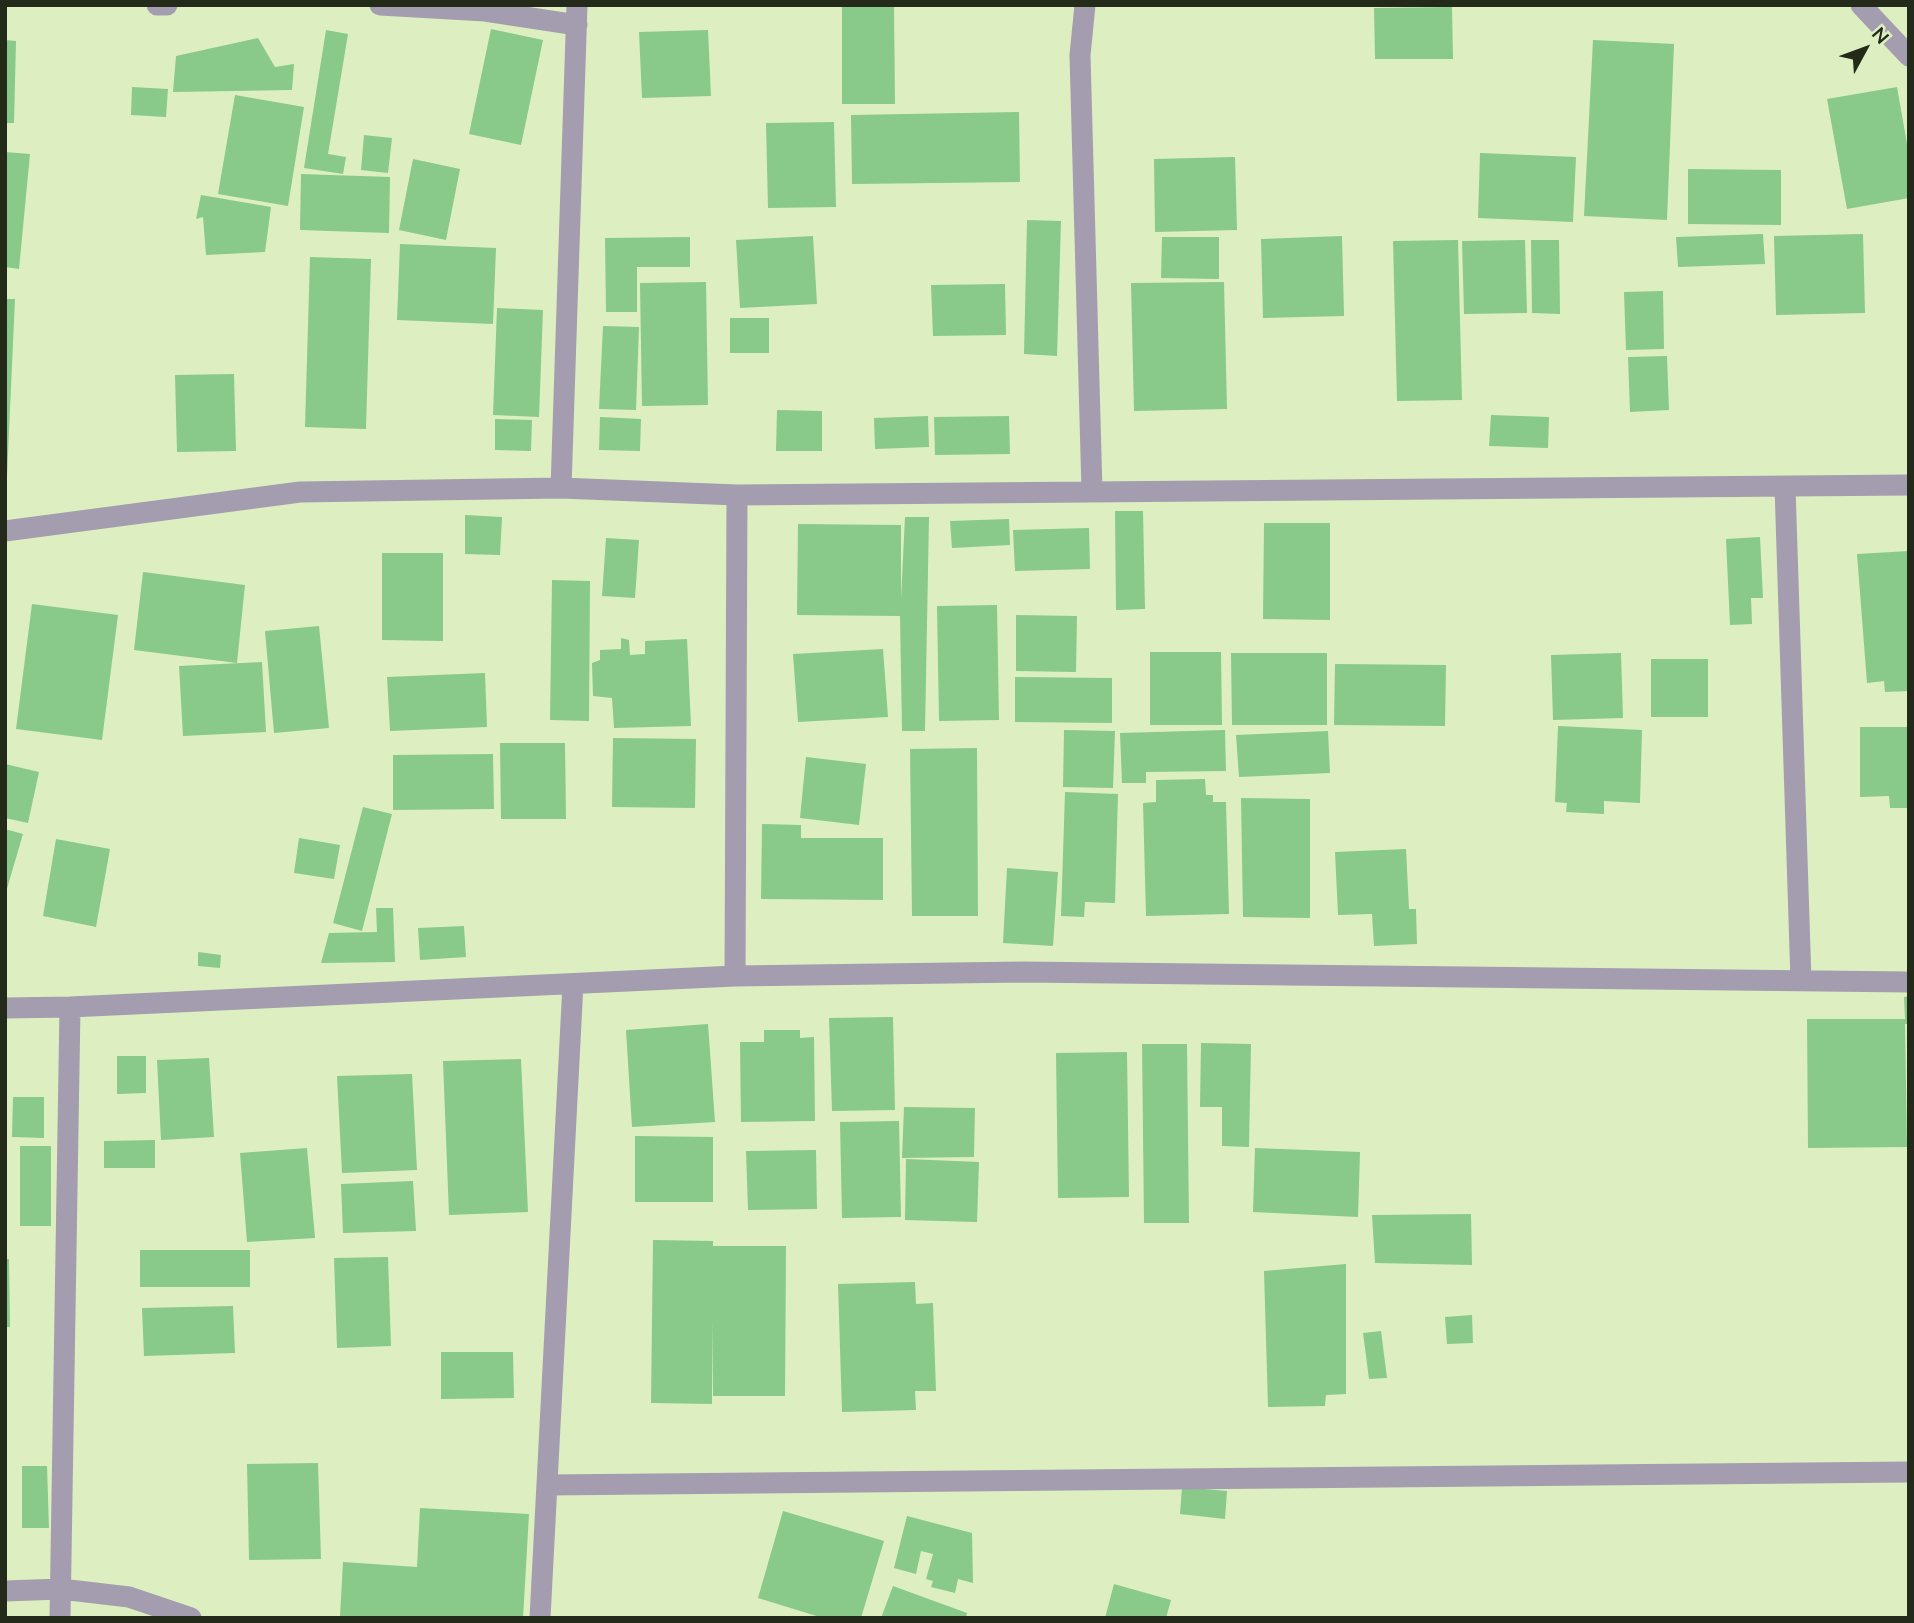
<!DOCTYPE html>
<html>
<head>
<meta charset="utf-8">
<style>
  body { margin:0 }
  #map { position:relative; width:1914px; height:1623px; overflow:hidden; background:#ddefc1; font-family:Mulish,sans-serif }
  canvas { display:block }
  .frame { position:absolute; inset:0; border:7px solid #242a19; pointer-events:none }
  .north { position:absolute; left:1830px; top:14px; width:70px; height:70px; -webkit-text-stroke:5px #ddefc1; paint-order:stroke; rotate:49deg; font-size:19px; font-weight:700; line-height:28px; text-align:center; color:#242a19 }
  .north::after { content:''; display:block; margin:auto; width:24px; height:32px; background:#242a19; clip-path:polygon(50% 0,100% 100%,50% 72%,0 100%) }
</style>
</head>
<body>
<div id="map">
<canvas width="1914" height="1623"></canvas>
<div class="frame"></div>
<div class="north">N</div>
</div>
<script>
const g = document.querySelector('canvas').getContext('2d');
g.lineJoin = 'round';
function fill(path, color) { g.fillStyle = color; g.fill(path, 'evenodd'); }
const toPath = rows => new Path2D(rows.map(r => 'M' + r).join(''));
function stroke(path, color, width, dash) { g.strokeStyle = color; g.lineWidth = width; g.lineCap = dash ? 'butt' : 'round'; g.setLineDash(dash || []); g.stroke(path); }
fill(toPath([
  [842,6,894,6,895,104,842,104],
  [1452,7,1453,59,1375,59,1374,8],
  [491,29,543,40,521,145,469,134],
  [326,30,348,34,328,154,346,157,343,174,304,168],
  [708,30,711,96,642,98,639,32],
  [258,38,275,67,294,64,292,90,173,92,176,56],
  [5,40,16,41,14,123,5,123],
  [1593,40,1674,44,1667,220,1584,216],
  [132,87,168,89,166,117,131,115],
  [1897,87,1909,155,1909,198,1847,209,1827,99],
  [235,95,304,107,288,206,218,194],
  [1019,112,1020,182,852,184,851,115],
  [834,122,836,207,768,208,766,123],
  [364,135,392,138,388,173,361,170],
  [5,152,30,154,19,269,5,267],
  [1480,153,1576,157,1573,222,1478,218],
  [1235,157,1237,230,1155,232,1154,159],
  [413,159,460,169,446,240,399,230],
  [1688,169,1781,170,1781,225,1688,224],
  [301,174,390,177,389,233,300,230],
  [201,195,271,207,265,252,206,255,203,217,196,219],
  [1027,220,1061,221,1057,356,1024,354],
  [1763,234,1765,264,1678,267,1676,237],
  [1863,234,1865,313,1776,315,1774,236],
  [813,236,817,304,740,308,736,240],
  [1342,236,1344,316,1263,318,1261,239],
  [690,237,690,267,637,267,637,312,606,312,605,238],
  [1162,237,1219,237,1219,279,1161,278],
  [1458,240,1462,400,1397,401,1393,241],
  [1525,240,1527,313,1464,314,1462,241],
  [1531,240,1559,240,1560,314,1532,313],
  [400,244,496,248,493,324,397,320],
  [310,257,371,259,366,429,305,427],
  [706,282,708,405,642,406,640,283],
  [1224,282,1227,409,1134,411,1131,283],
  [1005,284,1006,335,933,336,931,285],
  [1663,291,1664,349,1626,350,1624,292],
  [5,299,15,299,7,476,5,476],
  [497,308,543,310,539,417,493,415],
  [730,318,769,318,769,353,730,353],
  [603,326,639,327,636,410,599,409],
  [1667,356,1669,410,1630,412,1628,357],
  [234,374,236,451,177,452,175,375],
  [777,410,822,411,822,451,776,451],
  [1491,415,1549,417,1548,448,1489,446],
  [928,416,929,447,875,449,874,418],
  [1009,416,1010,454,935,455,934,417],
  [600,417,641,419,640,451,599,450],
  [495,419,532,420,531,451,495,450],
  [1115,511,1143,511,1145,609,1116,610],
  [465,515,502,517,500,555,465,554],
  [905,517,929,517,925,731,902,731,900,616,797,615,798,524,901,525,901,599],
  [1009,519,1010,545,952,548,950,521],
  [1264,523,1330,523,1330,620,1263,619],
  [1089,528,1090,569,1015,571,1013,530],
  [1760,537,1763,598,1751,598,1752,624,1730,625,1726,539],
  [606,538,639,540,635,598,602,596],
  [1909,551,1909,691,1885,692,1884,681,1867,683,1857,554],
  [382,553,443,553,443,641,382,640],
  [143,572,245,585,237,663,134,650],
  [552,580,590,581,589,721,550,720],
  [32,604,118,615,102,740,16,729],
  [997,605,999,720,939,721,937,606],
  [1016,615,1077,616,1076,672,1016,671],
  [319,626,329,728,274,733,265,631],
  [621,638,629,640,630,655,645,654,645,641,687,639,691,726,614,728,612,698,593,696,592,663,600,660,600,650,621,649],
  [883,649,888,717,798,722,793,654],
  [1150,652,1221,652,1222,725,1150,725],
  [1231,653,1327,653,1327,725,1232,725],
  [1621,653,1623,718,1553,720,1551,655],
  [1651,659,1708,659,1708,717,1651,717],
  [262,662,266,732,183,736,179,666],
  [1335,664,1446,665,1445,726,1334,725],
  [485,673,487,727,390,731,387,677],
  [1015,677,1112,678,1112,723,1015,722],
  [1558,726,1642,730,1640,803,1604,801,1604,814,1566,812,1567,803,1555,802],
  [1860,727,1909,727,1909,808,1890,808,1889,796,1860,797],
  [1064,730,1115,731,1113,788,1063,787],
  [1225,730,1226,771,1146,772,1146,783,1122,783,1120,733],
  [1328,731,1330,773,1239,777,1236,735],
  [613,738,696,739,695,808,612,807],
  [500,743,565,743,566,819,501,819],
  [977,748,978,916,912,916,910,749],
  [493,754,494,809,393,810,393,755],
  [806,757,866,764,859,825,800,818],
  [5,764,39,772,28,823,5,818],
  [1205,779,1206,795,1213,795,1213,802,1226,802,1229,914,1146,916,1143,803,1156,802,1156,780],
  [1065,792,1118,794,1115,903,1085,902,1084,917,1061,916],
  [1241,798,1310,799,1310,918,1243,917],
  [363,807,392,814,362,931,333,923],
  [762,824,801,825,801,838,883,838,883,900,761,899],
  [5,829,23,834,6,892,5,892],
  [299,838,340,845,334,879,294,873],
  [56,839,110,849,96,927,43,916],
  [1406,849,1409,909,1416,909,1417,944,1374,946,1372,914,1338,915,1335,852],
  [1007,868,1058,872,1053,946,1003,943],
  [376,908,393,908,395,962,321,963,329,933,377,932],
  [464,926,466,957,420,960,418,928],
  [198,952,221,955,220,968,198,966],
  [1909,996,1909,1024,1905,1024,1907,1147,1808,1148,1807,1019,1905,1019,1904,997],
  [893,1017,895,1110,832,1111,829,1018],
  [708,1024,715,1122,632,1127,626,1030],
  [764,1030,800,1030,800,1038,814,1037,815,1121,741,1122,740,1042,764,1042],
  [1201,1043,1251,1044,1249,1147,1222,1146,1222,1107,1200,1107],
  [1142,1044,1187,1044,1189,1223,1144,1223],
  [1127,1052,1129,1197,1058,1198,1056,1053],
  [117,1056,146,1056,146,1093,117,1094],
  [209,1058,214,1137,161,1140,157,1060],
  [521,1059,528,1212,449,1215,443,1061],
  [412,1074,417,1170,342,1173,337,1076],
  [13,1097,44,1097,44,1138,12,1137],
  [904,1107,975,1108,974,1157,902,1158],
  [899,1121,901,1217,842,1218,840,1122],
  [635,1136,713,1137,713,1202,635,1202],
  [155,1140,155,1168,104,1168,104,1141],
  [20,1146,51,1146,51,1226,20,1226],
  [307,1148,315,1238,247,1242,240,1153],
  [1255,1148,1360,1152,1358,1217,1253,1212],
  [816,1150,817,1209,748,1210,746,1151],
  [906,1159,979,1162,977,1222,905,1220],
  [413,1181,416,1231,343,1233,341,1184],
  [1471,1214,1472,1265,1375,1263,1372,1215],
  [653,1240,713,1241,713,1246,786,1246,785,1396,713,1396,712,1319,712,1404,651,1403],
  [140,1250,250,1250,250,1287,140,1287],
  [388,1257,391,1346,337,1348,334,1258],
  [5,1259,9,1259,10,1327,5,1327],
  [1346,1264,1346,1394,1326,1395,1325,1406,1268,1407,1264,1271],
  [915,1282,916,1304,933,1303,936,1391,915,1391,916,1410,842,1412,838,1284],
  [233,1306,235,1353,144,1356,142,1308],
  [1472,1315,1473,1343,1447,1344,1445,1317],
  [1381,1331,1387,1378,1369,1379,1363,1333],
  [441,1352,513,1352,514,1398,441,1399],
  [318,1463,321,1559,249,1560,247,1464],
  [22,1466,47,1466,49,1528,22,1528],
  [1182,1487,1227,1491,1225,1519,1180,1514],
  [420,1508,529,1514,523,1618,340,1616,343,1562,417,1567],
  [783,1511,884,1541,861,1618,823,1618,758,1598],
  [907,1516,972,1533,973,1583,958,1579,955,1593,931,1587,933,1581,926,1579,933,1554,921,1551,916,1574,894,1568],
  [1114,1584,1171,1600,1166,1618,1105,1618],
  [893,1586,967,1613,966,1618,881,1618]
]), '#89c98a');
stroke(toPath([
  [157,5,167,5],
  [380,5,485,11,577,25],
  [1085,5,1080,55,1092,491],
  [1861,5,1909,56],
  [1785,487,1801,981],
  [561,488,577,5],
  [5,531,300,492,561,488,737,495,1909,485],
  [735,976,737,495],
  [5,1008,70,1007,735,976,1023,972,1909,982],
  [547,1485,1909,1472],
  [5,1591,61,1589,129,1597,191,1618],
  [60,1618,70,1007],
  [540,1618,573,984]
]), '#a49daf', 21);
</script>
</body>
</html>
